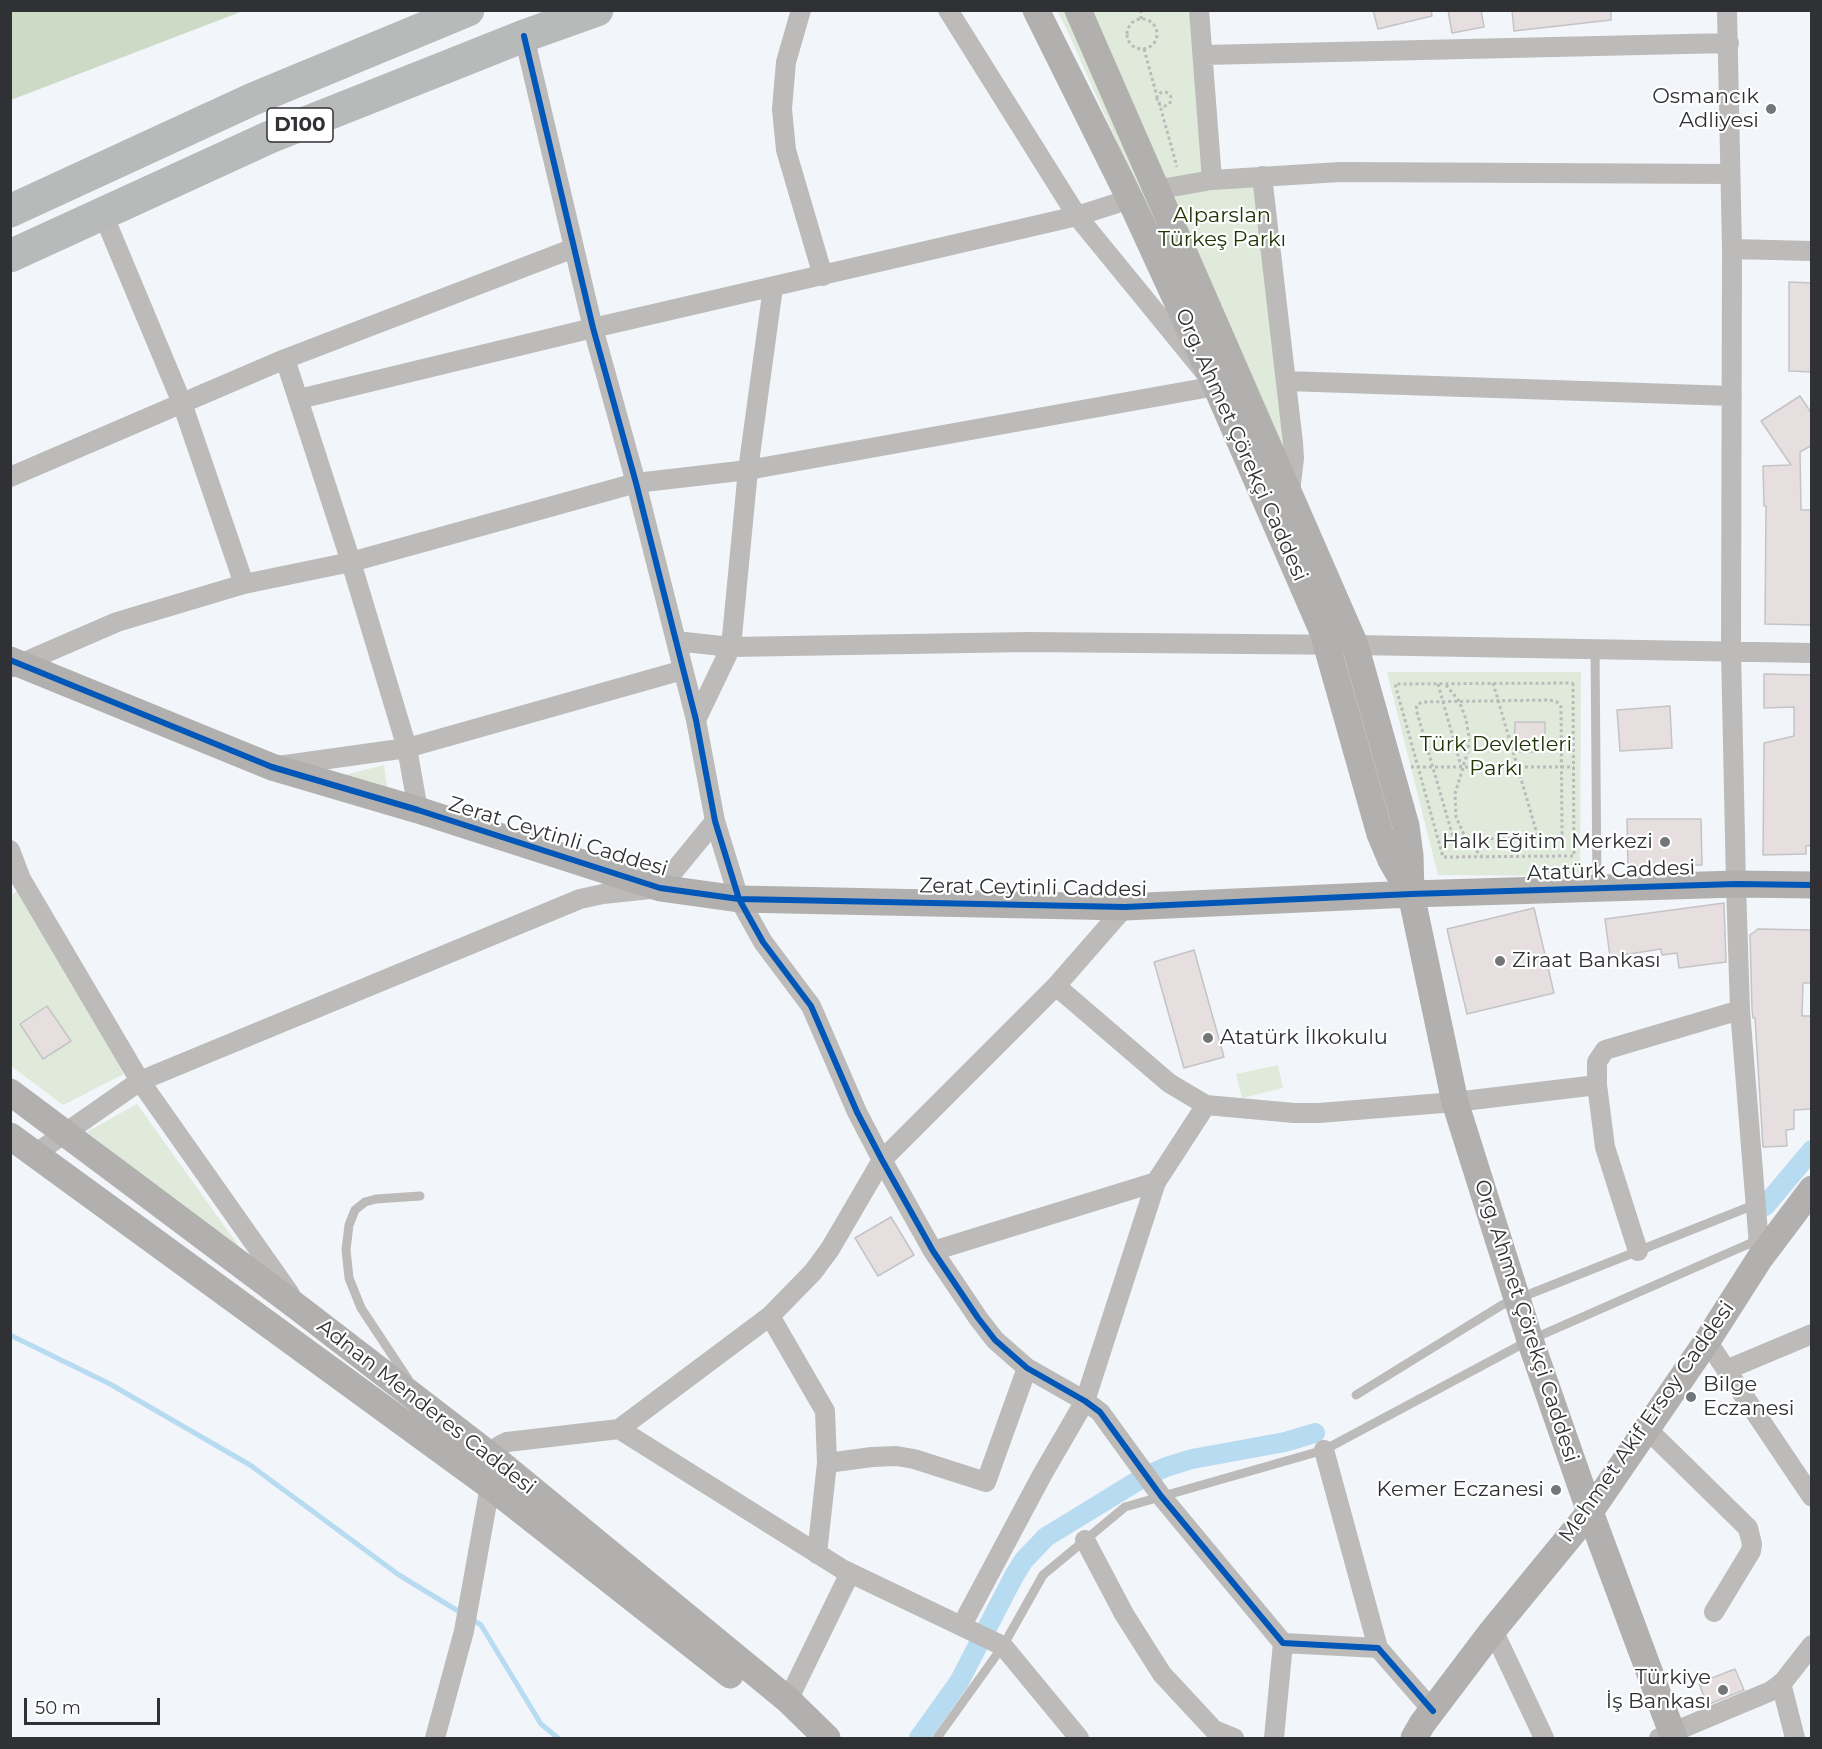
<!DOCTYPE html>
<html>
<head>
<meta charset="utf-8">
<style>
  body { margin:0 }
  #map { position:relative; width:1822px; height:1749px; overflow:hidden; background:#f2f5fa; font-family:Montserrat,sans-serif }
  canvas { display:block }
  .frame { position:absolute; inset:0; border:12px solid #2f3134; pointer-events:none }
  .scale { position:absolute; left:24px; top:1698px; width:136px; height:27px; box-sizing:border-box; border:3px solid #2f3134; border-top:0; padding-left:8px; font-size:18px; line-height:21px; white-space:nowrap; color:#2f3134; -webkit-text-stroke:4px #fff; paint-order:stroke }
</style>
</head>
<body>
<div id="map">
<canvas width="1822" height="1749"></canvas>
<div class="frame"></div>
<div class="scale">50 m</div>
</div>
<script>
const g = document.querySelector('canvas').getContext('2d');
g.lineJoin = 'round';
function fill(path, color) { g.fillStyle = color; g.fill(path, 'evenodd'); }
const toPath = rows => new Path2D(rows.map(r => 'M' + r).join(''));
function stroke(path, color, width, dash) { g.strokeStyle = color; g.lineWidth = width; g.lineCap = dash ? 'butt' : 'round'; g.setLineDash(dash || []); g.stroke(path); }
function drawText(font, color, halo, rows, align = 'center') {
  g.font = font + ' Montserrat,sans-serif'; g.lineWidth = 4.5; g.setLineDash([]); g.textBaseline = 'middle'; g.strokeStyle = halo; g.fillStyle = color; for (const [text, x, y, turn = 0] of rows) {
    g.save(); g.translate(x, y); g.rotate((+turn || 0) * Math.PI / 180); g.textAlign = isNaN(turn) ? turn : align; if (halo) g.strokeText(text, 0, 0); g.fillText(text, 0, 0); g.restore();
  }
}
fill(toPath([
  [1057,11,1067,11,1275,497,1067,30],
  [1078,11,1199,11,1212,180,1262,176,1290,492],
  [1387,672,1581,672,1580,876,1438,875],
  [384,765,388,795,329,779],
  [20,889,124,1074,63,1105,11,1066,11,895],
  [1278,1065,1283,1088,1242,1098,1236,1074],
  [137,1104,245,1255,87,1132]
]), '#dfeadb');
fill(toPath([
  [11,10,243,10,243,11,11,100]
]), '#cddbc6');
stroke(toPath([
  [10,1335,110,1384,250,1465,399,1575,481,1625,541,1724,558,1738]
]), '#b7dbf0', 5);
stroke(toPath([
  [1765,1206,1812,1150],
  [919,1738,959,1682,1014,1576,1024,1560,1046,1537,1144,1477,1166,1467,1192,1459,1285,1442,1315,1433]
]), '#b7dbf0', 20);
const building = toPath([
  [1373,10,1431,10,1432,16,1378,29,1373,10],
  [1448,10,1481,10,1484,27,1452,33,1448,10],
  [1512,10,1611,10,1611,20,1514,31,1512,10],
  [1789,282,1812,283,1812,372,1789,371,1789,282],
  [1800,396,1812,414,1812,445,1800,452,1801,510,1812,510,1812,625,1765,624,1766,506,1764,506,1763,466,1791,465,1761,421,1800,396],
  [1764,674,1812,675,1812,845,1806,846,1806,854,1763,855,1764,743,1794,736,1794,707,1764,708,1764,674],
  [1670,706,1672,748,1620,751,1617,710,1670,706],
  [1515,722,1545,722,1545,752,1514,752,1515,722],
  [1627,819,1701,819,1702,865,1628,866,1627,819],
  [1724,903,1726,962,1679,968,1677,953,1662,955,1661,949,1610,957,1605,919,1724,903],
  [1534,908,1554,993,1467,1014,1447,929,1534,908],
  [1758,929,1812,930,1812,983,1803,983,1802,1016,1812,1016,1812,1109,1794,1110,1794,1129,1786,1130,1787,1146,1763,1147,1755,1018,1753,1018,1752,1009,1750,935,1758,929],
  [1194,950,1224,1057,1184,1068,1154,962,1194,950],
  [47,1006,71,1041,43,1059,20,1024,47,1006],
  [891,1217,914,1255,878,1276,855,1238,891,1217],
  [1735,1669,1744,1690,1707,1705,1699,1683,1735,1669]
]);
fill(building, '#e7dee0');
stroke(building, '#c4c4c6', 1.5);
stroke(toPath([
  [1141,10,1141,19],
  '1127 34a15 15 0 1 1 30 0a15 15 0 1 1-30 0Z',
  [1144,49,1158,100],
  '1157 99a7 7 0 1 1 14 0a7 7 0 1 1-14 0Z',
  [1159,102,1177,167],
  [1493,683,1538,837],
  [1573,683,1574,856,1443,857,1395,684,1573,683],
  [1438,684,1461,766],
  [1446,685,1459,701,1466,719,1469,737,1468,751,1455,794,1456,817,1466,839,1481,856],
  [1550,700,1557,702,1561,707,1562,834,1556,837,1466,839,1453,837,1416,709,1417,705,1422,702,1550,700],
  [1411,767,1574,767]
]), '#bababb', 3, [3, 3]);
stroke(toPath([
  [1595,649,1597,886],
  [408,1379,361,1308,349,1278,346,1250,349,1225,355,1210,365,1202,376,1199,420,1196],
  [1356,1395,1502,1305,1754,1205],
  [937,1738,1003,1646,1043,1575,1125,1507,1324,1450,1530,1340,1760,1239]
]), '#bcbbba', 9);
stroke(toPath([
  [801,10,786,62,782,109,786,150,823,276],
  [1199,10,1212,180],
  [1727,10,1732,249,1731,651,1736,884,1740,1010,1760,1258],
  [524,36,593,328,636,483,696,720,715,821,739,899,763,942,811,1006,857,1112,882,1160,933,1251,978,1318,995,1340,1027,1368,1085,1401,1100,1412,1161,1496,1283,1643,1378,1648,1433,1711],
  [1203,55,1729,43],
  [1262,176,1293,443,1294,458,1290,492],
  [1155,190,1212,180,1340,172,1730,174],
  [103,214,182,403,244,584],
  [1732,249,1812,251],
  [285,359,351,562,407,748,418,810],
  [1286,381,1732,396],
  [299,399,593,328,1077,216,1130,199],
  [10,477,285,359,574,248],
  [676,641,731,647,1028,642,1355,645,1812,653],
  [13,667,117,622,244,584,351,562,636,483,748,470,1216,386,1077,216,948,10],
  [696,720,731,647,748,470,773,287],
  [278,766,407,748,683,670],
  [10,850,21,879,140,1081,290,1294],
  [1056,986,1169,1083,1206,1105,1294,1113,1319,1113,1455,1102,1597,1085,1605,1147,1638,1251],
  [1597,1085,1597,1062,1605,1050,1740,1010],
  [35,1154,140,1081,580,899,603,894,660,888,715,821],
  [933,1251,1156,1182],
  [770,1316,825,1411,827,1463,817,1554],
  [1707,1341,1812,1497],
  [1726,1370,1812,1334],
  [1646,1428,1748,1528,1752,1544,1751,1551,1714,1612],
  [619,1429,842,1569,1003,1646,1079,1738],
  [1324,1450,1378,1648],
  [827,1463,872,1457,896,1456,914,1459,986,1482,1027,1368],
  [1085,1540,1124,1614,1162,1674,1214,1730,1234,1738],
  [962,1625,1042,1475,1085,1401,1156,1182,1206,1105],
  [1493,1630,1544,1738],
  [1781,1683,1795,1738],
  [788,1700,850,1573],
  [435,1738,464,1631,490,1486,499,1446,507,1442,619,1429,770,1316,813,1272,830,1249,882,1160,1056,986,1125,907],
  [1274,1738,1283,1643],
  [1659,1738,1771,1691,1783,1682,1812,1645]
]), '#bcbbba', 20);
stroke(toPath([
  [1036,10,1130,199,1216,386,1323,632,1380,834,1391,860,1410,893],
  [1078,10,1355,645,1406,826,1410,855,1411,894,1455,1102,1530,1340,1590,1512,1674,1738],
  [10,660,272,767,418,810,660,888,739,899,1125,907,1411,894,1736,884,1812,885],
  [10,1092,300,1309,495,1459,788,1700,827,1738],
  [10,1136,490,1486,730,1675],
  [1414,1738,1422,1724,1493,1630,1590,1512,1707,1341,1760,1258,1812,1189]
]), '#b1b0af', 27);
stroke(toPath([
  [10,211,253,99,468,10],
  [10,256,270,137,524,36,597,10]
]), '#b8b9b9', 33);
stroke(toPath([
  [524,36,593,328,636,483,696,720,715,821,739,899,763,942,811,1006,857,1112,882,1160,933,1251,978,1318,995,1340,1027,1368,1085,1401,1100,1412,1161,1496,1283,1643,1378,1648,1433,1711],
  [10,660,272,767,418,810,660,888,739,899,1125,907,1411,894,1736,884,1812,885]
]), '#0057b8', 6);
for (const [x, y, r, color] of [
  [1771,109,6,"#737679"],
  [1665,842,6,"#737679"],
  [1500,961,6,"#737679"],
  [1208,1038,6,"#737679"],
  [1691,1397,6,"#737679"],
  [1556,1490,6,"#737679"],
  [1723,1690,6,"#737679"]
]) { const dot = new Path2D(); dot.arc(x, y, r, 0, 2 * Math.PI); g.fillStyle = color; g.fill(dot); stroke(dot, '#fff', 2); }
for (const [x, y, w] of [
  [300,125,66]
]) { const box = new Path2D(); box.roundRect(x - w / 2, y - 17, w, 34, 4.5); g.fillStyle = '#fff'; g.fill(box); stroke(box, '#2f3134', 1.5); }
drawText('bold 20px', '#2f3134', null, [
  ["D100",300,125]
]);
drawText('21px', '#2f3134', '#fff', [
  ["Osmancık",1759,97],
  ["Adliyesi",1759,121],
  ["Halk Eğitim Merkezi",1653,842],
  ["Ziraat Bankası",1512,961,"left"],
  ["Atatürk İlkokulu",1220,1038,"left"],
  ["Bilge",1703,1385,"left"],
  ["Eczanesi",1703,1409,"left"],
  ["Kemer Eczanesi",1544,1490],
  ["Türkiye",1711,1678],
  ["İş Bankası",1711,1702]
], 'right');
drawText('21px', '#203505', '#fff', [
  ["Alparslan",1222,216],
  ["Türkeş Parkı",1222,240],
  ["Türk Devletleri",1496,745],
  ["Parkı",1496,769]
]);
drawText('21px', '#2f3134', '#fff', [
  ["Org. Ahmet Çörekçi Caddesi",1241,445,66],
  ["Zerat Ceytinli Caddesi",558,837,17],
  ["Atatürk Caddesi",1611,871,-2],
  ["Zerat Ceytinli Caddesi",1033,888,1],
  ["Org. Ahmet Çörekçi Caddesi",1526,1321,72],
  ["Adnan Menderes Caddesi",426,1407,38],
  ["Mehmet Akif Ersoy Caddesi",1647,1422,-55]
]);
</script>
</body>
</html>
